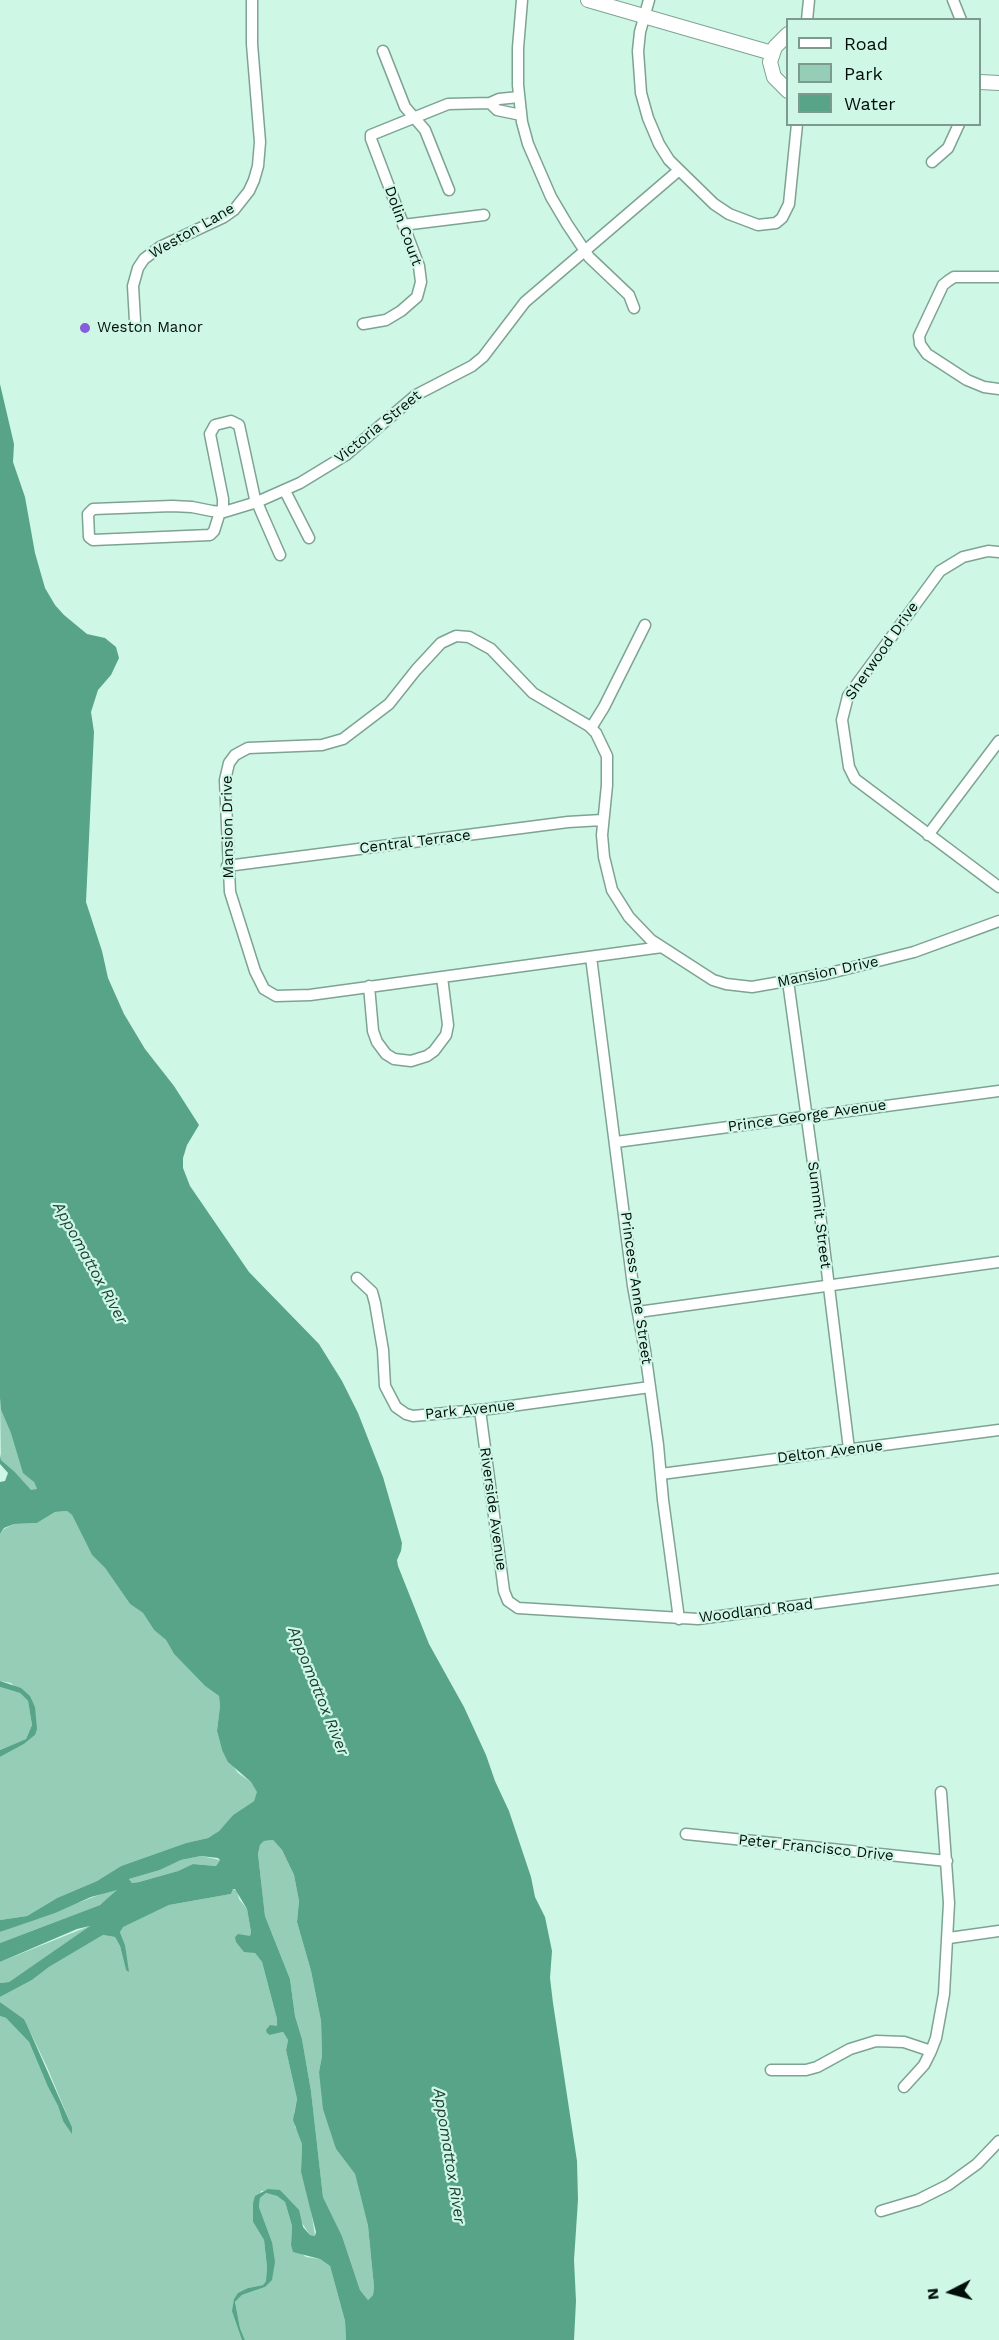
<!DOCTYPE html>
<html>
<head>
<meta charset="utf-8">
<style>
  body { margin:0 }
  #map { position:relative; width:999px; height:2340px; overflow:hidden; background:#cff7e6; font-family:"Work Sans",sans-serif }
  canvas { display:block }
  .legend { position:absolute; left:786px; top:18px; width:195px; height:108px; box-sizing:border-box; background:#cff7e6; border:2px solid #7d9a8e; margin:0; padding:8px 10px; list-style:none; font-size:18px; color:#020e09 }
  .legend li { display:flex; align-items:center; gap:12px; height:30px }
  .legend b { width:30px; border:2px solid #7d9a8e }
  .north { position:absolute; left:921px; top:2262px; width:60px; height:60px; -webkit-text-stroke:4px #cff7e6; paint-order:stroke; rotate:264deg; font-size:16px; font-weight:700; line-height:24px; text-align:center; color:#020e09 }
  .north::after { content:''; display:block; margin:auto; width:21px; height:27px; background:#020e09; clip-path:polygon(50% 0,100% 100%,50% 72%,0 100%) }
</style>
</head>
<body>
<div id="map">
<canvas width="999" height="2340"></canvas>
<ul class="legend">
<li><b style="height:8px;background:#fff"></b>Road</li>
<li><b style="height:16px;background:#96cdb6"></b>Park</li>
<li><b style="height:16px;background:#58a488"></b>Water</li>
</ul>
<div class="north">N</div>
</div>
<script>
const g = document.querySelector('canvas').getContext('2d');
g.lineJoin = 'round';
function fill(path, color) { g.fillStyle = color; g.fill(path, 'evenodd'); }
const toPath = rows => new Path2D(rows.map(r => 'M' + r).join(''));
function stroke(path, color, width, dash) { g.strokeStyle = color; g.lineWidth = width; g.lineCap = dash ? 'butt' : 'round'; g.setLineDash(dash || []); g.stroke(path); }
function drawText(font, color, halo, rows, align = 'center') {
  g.font = font + ' "Work Sans",sans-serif'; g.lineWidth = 4.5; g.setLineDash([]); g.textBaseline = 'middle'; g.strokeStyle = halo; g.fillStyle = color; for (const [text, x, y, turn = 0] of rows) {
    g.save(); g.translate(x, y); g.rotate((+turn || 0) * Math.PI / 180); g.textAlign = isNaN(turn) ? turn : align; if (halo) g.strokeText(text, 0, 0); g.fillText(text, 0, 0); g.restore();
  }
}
fill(toPath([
  [0,1398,1,1410,34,1482,37,1489,35,1491,31,1491,14,1471,1,1460],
  [67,1511,72,1515,92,1555,105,1568,130,1604,143,1613,154,1630,166,1640,174,1654,205,1686,219,1696,220,1706,217,1731,222,1750,238,1773,251,1782,258,1792,254,1801,233,1815,219,1831,208,1838,186,1843,121,1866,97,1881,57,1898,27,1916,0,1920,0,1757,24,1744,35,1735,35,1707,11,1683,0,1681,0,1534,4,1529,14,1524,37,1523,55,1512],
  [0,1687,20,1693,28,1701,32,1725,26,1739,0,1750],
  [273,1840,282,1850,294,1875,299,1901,297,1922,311,1971,321,2021,322,2056,319,2072,336,2149,355,2174,368,2226,374,2287,373,2295,368,2300,360,2290,342,2236,323,2197,311,2091,302,2039,295,2016,290,1979,265,1916,258,1854,260,1845,264,1841],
  [201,1856,220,1860,216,1866,193,1864,178,1871,139,1882,132,1883,129,1879,160,1870,181,1860],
  [115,1889,117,1890,115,1894,100,1905,0,1943,0,1932],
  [233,1889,237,1891,239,1899,247,1909,251,1932,250,1936,255,1953,262,1962,277,2019,277,2026,270,2035,283,2032,288,2040,286,2050,297,2099,294,2113,295,2127,300,2134,302,2144,301,2172,310,2203,315,2236,310,2235,280,2190,261,2191,253,2222,264,2240,267,2267,266,2281,263,2285,248,2288,234,2299,242,2340,0,2340,0,2016,6,2018,29,2042,48,2087,58,2106,63,2121,72,2127,47,2067,24,2019,0,2002,0,1997,32,1980,49,1967,103,1935,115,1937,120,1946,126,1970,125,1945,120,1932,122,1927,169,1905,231,1894],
  [92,1925,9,1982,0,1983,0,1962],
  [266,2193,277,2196,285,2202,292,2226,291,2245,306,2257,320,2259,330,2266,345,2321,346,2340,245,2340,240,2328,235,2302,242,2295,265,2287,272,2242,259,2207,260,2198]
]), '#96cdb6');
fill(toPath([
  [0,384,14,444,13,462,25,497,35,553,45,588,55,605,64,615,87,634,105,638,116,647,119,658,111,675,98,690,91,712,94,732,86,902,102,951,108,978,124,1014,145,1049,174,1086,199,1125,187,1145,183,1158,183,1168,190,1186,249,1272,319,1344,342,1381,358,1413,383,1477,402,1543,401,1551,397,1560,398,1566,429,1644,464,1707,486,1755,495,1781,509,1811,531,1877,535,1897,545,1917,552,1951,550,1978,553,2003,577,2161,578,2200,574,2260,576,2301,574,2340,346,2340,345,2321,330,2266,320,2259,293,2252,291,2245,292,2226,285,2202,277,2196,266,2193,260,2198,259,2207,272,2242,275,2262,272,2280,265,2287,242,2295,235,2302,240,2328,245,2340,242,2340,232,2311,234,2299,238,2293,248,2288,263,2285,266,2281,267,2267,264,2240,253,2222,253,2203,255,2196,268,2189,280,2190,299,2210,303,2227,310,2235,315,2236,316,2232,301,2172,302,2144,293,2120,297,2099,286,2050,288,2040,283,2032,270,2035,267,2033,266,2030,270,2025,277,2026,277,2019,262,1962,255,1953,244,1952,236,1942,235,1937,238,1934,250,1936,251,1932,247,1909,235,1889,233,1889,231,1894,169,1905,123,1927,120,1932,125,1945,129,1972,126,1970,120,1946,115,1937,103,1935,49,1967,32,1980,0,1997,0,1983,9,1982,90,1926,77,1929,0,1962,0,1943,100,1905,117,1890,91,1897,55,1913,0,1932,0,1920,27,1916,57,1898,97,1881,121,1866,186,1843,208,1838,219,1831,233,1815,254,1801,257,1792,251,1782,228,1762,222,1750,217,1731,220,1706,219,1696,205,1686,174,1654,166,1640,154,1630,143,1613,130,1604,105,1568,92,1555,72,1515,67,1511,55,1512,37,1523,14,1524,4,1528,0,1534,0,1482,5,1481,8,1473,0,1464,0,1454,1,1460,14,1471,31,1490,37,1489,34,1482,23,1473,11,1433,1,1410,0,1398],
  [273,1840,282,1850,294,1875,299,1901,297,1922,311,1971,321,2021,322,2056,319,2072,323,2109,336,2149,355,2174,368,2226,374,2287,373,2295,368,2300,360,2290,342,2236,323,2197,311,2091,302,2039,295,2016,290,1979,265,1916,258,1854,260,1845,264,1841],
  [201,1856,218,1858,220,1860,216,1866,193,1864,178,1871,139,1882,132,1883,129,1879,160,1870,181,1860],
  [0,1681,21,1688,30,1696,35,1707,37,1729,35,1735,24,1744,0,1757,0,1750,26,1739,32,1725,28,1701,20,1693,0,1687],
  [0,2002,24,2019,27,2025,72,2127,72,2134,63,2121,58,2106,48,2087,29,2042,6,2018,0,2016]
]), '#58a488');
const minor = toPath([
  [522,0,518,48,518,85,522,122,528,144,551,197,567,224,589,257,629,295,634,308],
  [649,0,640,32,638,51,641,93,648,118,659,144,669,160,714,204,729,214,758,225,776,223,782,218,789,204,797,124],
  [953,0,961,20],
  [807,20,809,0],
  [383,51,405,107,425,130,449,190],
  [519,97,499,99,490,103,497,110,521,115],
  [932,162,948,148,959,124],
  [403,225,484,215],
  [999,277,954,277,948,281,943,285,919,336,920,344,927,354,967,380,984,387,999,389],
  [135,321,133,286,138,268,144,259,160,247,224,217,234,210,249,191,254,180,258,166,260,142,252,44,252,0],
  [363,324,386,320,401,311,417,297,421,282,419,266,371,139,371,135,448,104,490,103],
  [285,491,309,538],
  [999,552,988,551,963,557,940,571,848,696,842,720,849,767,855,779,999,887],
  [280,555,262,514,257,502,255,499,239,425,231,421,215,425,210,434,223,499,223,507,220,512,214,531,210,535,93,540,89,537,88,514,93,509,172,506,192,507,212,511,220,512,224,512,257,502,300,483,346,455,416,395,472,366,483,357,525,302,678,171],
  [591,728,604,707,645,625],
  [928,835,999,741],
  [227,866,568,822,602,820],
  [662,947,310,995,276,996,264,989,255,971,230,892,225,780,229,763,235,755,248,748,322,745,343,739,389,704,416,670,441,643,456,636,469,637,491,649,533,693,589,726,596,733,607,756,607,785,602,835,604,857,612,890,629,917,651,940,713,980,726,984,752,987,826,974,914,952,999,921],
  [591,957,633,1286,645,1351,658,1445,663,1500,679,1619],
  [788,981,819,1206,849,1449],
  [369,986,373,1031,377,1042,386,1054,394,1059,411,1061,427,1056,434,1051,446,1035,448,1025,442,977],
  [616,1142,999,1091],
  [357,1278,372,1292,375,1303,383,1350,385,1386,396,1407,406,1414,413,1416,489,1409,650,1387],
  [638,1312,999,1262],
  [480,1410,504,1591,508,1601,518,1608,698,1619,999,1579],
  [661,1474,999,1430],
  [686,1834,947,1861],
  [949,1938,999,1931],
  [771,2070,806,2070,817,2067,850,2049,876,2041,904,2042,931,2051],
  [904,2087,924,2065,931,2051,936,2038,944,1994,949,1903,941,1792],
  [881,2211,918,2200,948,2185,977,2164,999,2141]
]);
const tertiary = toPath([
  [588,0,772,53],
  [788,34,775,47,770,62,774,77,788,91],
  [980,82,999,83]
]);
stroke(minor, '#7da393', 13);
stroke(tertiary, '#7da393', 16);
stroke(minor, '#fff', 10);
stroke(tertiary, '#fff', 14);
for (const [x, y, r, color] of [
  [85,328,6,"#855ed9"]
]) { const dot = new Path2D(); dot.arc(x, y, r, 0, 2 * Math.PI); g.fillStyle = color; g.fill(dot); stroke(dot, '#cff7e6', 2); }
drawText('15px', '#020e09', '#cff7e6', [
  ["Dolin Court",403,226,70],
  ["Weston Lane",192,231,-30],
  ["Victoria Street",378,427,-39],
  ["Sherwood Drive",882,651,-55],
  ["Mansion Drive",228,827,-91],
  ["Central Terrace",415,842,-7],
  ["Mansion Drive",828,972,-12],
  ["Prince George Avenue",807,1116,-8],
  ["Summit Street",819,1215,83],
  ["Princess Anne Street",636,1288,82],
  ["Park Avenue",470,1410,-6],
  ["Delton Avenue",830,1452,-7],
  ["Riverside Avenue",493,1509,82],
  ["Woodland Road",756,1611,-7],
  ["Peter Francisco Drive",816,1848,6]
]);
drawText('15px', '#020e09', '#cff7e6', [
  ["Weston Manor",97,328]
], 'left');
drawText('italic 16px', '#1a3d30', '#cff7e6', [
  ["Appomattox River",90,1263,61],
  ["Appomattox River",318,1691,68],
  ["Appomattox River",449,2156,81]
]);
</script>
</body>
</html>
